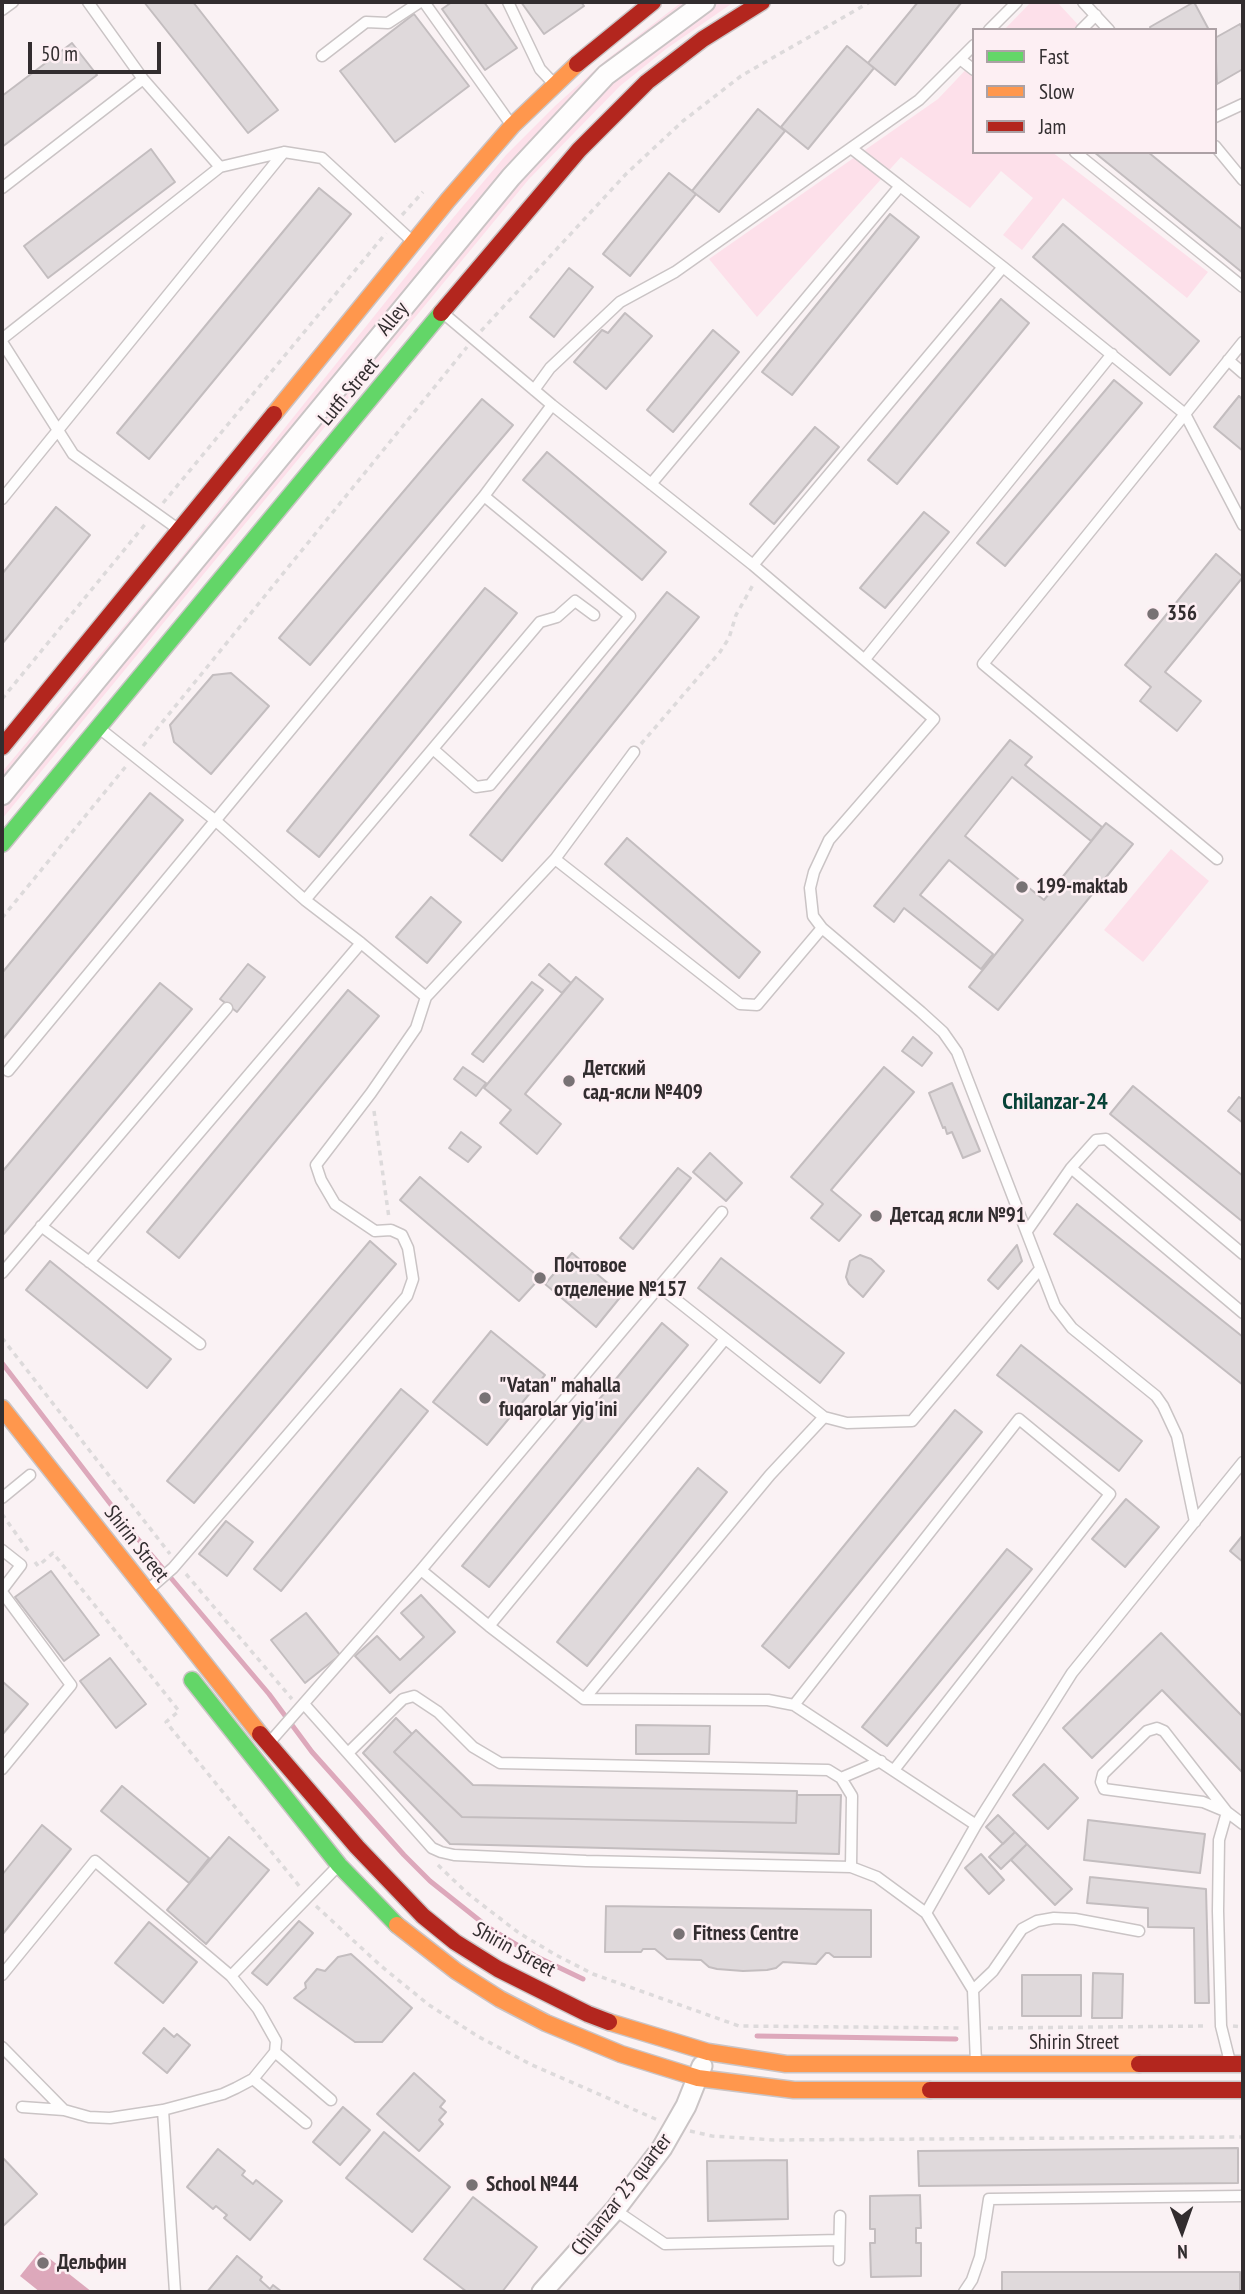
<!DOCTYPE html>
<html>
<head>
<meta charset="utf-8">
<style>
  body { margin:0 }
  #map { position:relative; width:1245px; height:2294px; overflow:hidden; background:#faf2f4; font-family:"PT Sans Narrow",sans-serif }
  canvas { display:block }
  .frame { position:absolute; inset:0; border:4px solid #322d2f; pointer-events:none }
  .legend { position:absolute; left:972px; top:28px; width:245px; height:126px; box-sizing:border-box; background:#fdeff3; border:2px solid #aca1a5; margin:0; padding:9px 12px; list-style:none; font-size:21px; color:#322d2f }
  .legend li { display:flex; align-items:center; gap:14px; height:35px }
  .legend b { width:35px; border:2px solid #aca1a5 }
  .north { position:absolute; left:1147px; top:2196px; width:70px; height:70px; -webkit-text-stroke:5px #fdeff3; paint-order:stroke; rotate:179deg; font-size:19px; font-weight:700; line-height:28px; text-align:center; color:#322d2f }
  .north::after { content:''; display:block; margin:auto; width:24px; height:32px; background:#322d2f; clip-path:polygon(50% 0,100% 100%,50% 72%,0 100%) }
  .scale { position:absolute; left:28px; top:42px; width:133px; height:32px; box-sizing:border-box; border:4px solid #322d2f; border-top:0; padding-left:9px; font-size:21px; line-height:24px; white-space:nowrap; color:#322d2f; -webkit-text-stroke:5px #fdeff3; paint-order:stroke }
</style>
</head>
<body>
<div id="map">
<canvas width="1245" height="2294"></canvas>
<div class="frame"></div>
<ul class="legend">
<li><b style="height:9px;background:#63d668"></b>Fast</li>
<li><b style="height:9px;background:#ff974d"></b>Slow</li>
<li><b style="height:9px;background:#b3261e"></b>Jam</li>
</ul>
<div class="north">N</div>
<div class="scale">50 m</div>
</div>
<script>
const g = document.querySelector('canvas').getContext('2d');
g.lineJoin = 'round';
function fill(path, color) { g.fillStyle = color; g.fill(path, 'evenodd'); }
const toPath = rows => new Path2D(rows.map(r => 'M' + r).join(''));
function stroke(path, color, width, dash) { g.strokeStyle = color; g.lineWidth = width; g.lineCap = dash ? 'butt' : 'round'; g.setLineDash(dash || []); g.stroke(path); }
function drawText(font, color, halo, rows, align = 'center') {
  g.font = font + ' "PT Sans Narrow",sans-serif'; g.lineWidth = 5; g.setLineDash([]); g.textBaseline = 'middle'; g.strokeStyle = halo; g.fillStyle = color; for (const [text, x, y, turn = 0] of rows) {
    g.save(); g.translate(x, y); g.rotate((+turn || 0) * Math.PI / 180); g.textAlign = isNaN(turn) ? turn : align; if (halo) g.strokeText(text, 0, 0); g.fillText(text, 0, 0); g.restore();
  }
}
fill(toPath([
  [682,2,734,2,666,49,620,86,529,179,2,819,2,772,176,564,447,225,506,155,555,106,606,60],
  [1031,2,1057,2,1083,30,1004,30],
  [974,61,974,152,1052,152,1208,272,1187,298,1063,198,1022,250,1003,235,1033,198,1001,171,970,208,901,157,757,317,709,259,938,99],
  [1171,849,1209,881,1143,962,1104,930]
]), '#fde0ea');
fill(toPath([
  [40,2251,92,2292,40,2292,20,2276]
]), '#dda8bb');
stroke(toPath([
  [2,1363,132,1532,269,1694,312,1752,404,1855,430,1881,489,1928,535,1956,583,1979],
  [757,2036,956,2039]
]), '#dda8bb', 5);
const building = toPath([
  [144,2,193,2,278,110,248,133,144,2],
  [452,2,484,2,517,48,485,70,442,9,452,2],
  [521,2,581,2,584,6,544,34,521,2],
  [918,2,961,3,895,85,868,63,918,2],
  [1194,2,1209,30,1151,30,1150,27,1194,2],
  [414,14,469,86,395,142,340,71,414,14],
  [1240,24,1243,30,1243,69,1217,84,1215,38,1240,24],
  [72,43,97,75,2,147,2,96,72,43],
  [847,46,874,68,808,149,781,127,847,46],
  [758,109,785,131,719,212,692,191,758,109],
  [151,149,175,182,48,278,24,246,151,149],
  [1094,152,1148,152,1243,230,1243,273,1094,152],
  [669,173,696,194,630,276,603,254,669,173],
  [319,188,351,214,149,459,117,433,319,188],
  [890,214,919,237,792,395,762,372,890,214],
  [1063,224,1199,341,1170,375,1033,257,1063,224],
  [569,268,593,287,554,337,530,317,569,268],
  [1001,299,1029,323,897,484,868,460,1001,299],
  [625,313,652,336,606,389,574,362,602,330,608,333,625,313],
  [713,330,739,352,673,432,647,410,713,330],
  [1114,380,1142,403,1005,566,977,543,1114,380],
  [1239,396,1243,400,1243,451,1214,427,1239,396],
  [482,399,513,425,310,665,279,638,482,399],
  [815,427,839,447,774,524,750,504,815,427],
  [547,452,666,552,642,580,523,480,547,452],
  [56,507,90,535,2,644,2,574,56,507],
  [924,512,949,532,885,608,860,588,924,512],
  [1216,554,1243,577,1165,672,1201,701,1177,731,1140,701,1151,687,1125,665,1216,554],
  [485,588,517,613,319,857,287,831,485,588],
  [667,592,699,617,502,861,470,835,667,592],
  [231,673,269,706,211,774,174,742,170,725,213,675,231,673],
  [1010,740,1032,757,1025,765,1102,827,1091,841,1012,777,965,836,1044,900,1106,823,1133,844,998,1010,969,987,1023,920,949,860,920,895,993,954,981,969,904,908,894,922,874,906,1010,740],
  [150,793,183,820,2,1040,2,973,150,793],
  [627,838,760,952,739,978,605,864,627,838],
  [431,897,461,922,427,963,396,937,431,897],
  [248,964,265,977,237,1012,220,999,248,964],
  [549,964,571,983,562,993,539,975,549,964],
  [576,977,603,999,525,1094,561,1124,537,1154,500,1123,511,1110,484,1088,576,977],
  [532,982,543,990,483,1062,472,1054,532,982],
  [160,983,192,1009,2,1236,2,1172,160,983],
  [348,990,379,1016,179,1258,147,1232,348,990],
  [913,1037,932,1053,922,1066,902,1051,913,1037],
  [463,1067,486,1083,476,1096,454,1079,463,1067],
  [884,1067,914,1092,831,1190,861,1215,839,1241,811,1218,823,1204,791,1177,884,1067],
  [952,1083,980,1151,963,1158,952,1132,947,1134,945,1127,943,1128,929,1093,952,1083],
  [1133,1086,1243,1176,1243,1222,1110,1114,1133,1086],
  [1239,1097,1243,1100,1243,1123,1228,1111,1239,1097],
  [461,1132,481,1147,468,1162,449,1148,461,1132],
  [710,1153,742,1183,726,1201,693,1172,710,1153],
  [678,1168,691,1178,633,1249,620,1238,678,1168],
  [420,1177,540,1278,519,1301,400,1200,420,1177],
  [1077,1204,1243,1337,1243,1385,1054,1234,1077,1204],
  [370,1241,396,1264,194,1503,167,1481,370,1241],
  [1017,1245,1022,1261,998,1289,988,1280,1017,1245],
  [572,1253,622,1295,596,1327,545,1284,572,1253],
  [860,1255,871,1259,884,1271,863,1297,849,1284,846,1277,850,1261,860,1255],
  [721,1258,844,1353,820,1383,698,1288,721,1258],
  [50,1261,171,1359,147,1388,26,1290,50,1261],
  [662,1323,688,1345,489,1587,462,1566,662,1323],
  [491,1331,545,1375,487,1445,433,1402,491,1331],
  [1021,1345,1142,1441,1119,1471,997,1375,1021,1345],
  [401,1389,428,1411,281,1591,254,1569,401,1389],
  [955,1410,982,1432,789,1668,762,1646,955,1410],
  [698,1468,727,1492,587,1666,557,1642,698,1468],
  [1126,1499,1159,1527,1125,1567,1092,1539,1126,1499],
  [226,1521,253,1542,227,1576,199,1554,226,1521],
  [1243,1535,1243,1562,1230,1551,1243,1535],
  [1007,1549,1032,1569,887,1746,862,1727,1007,1549],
  [51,1571,99,1635,64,1661,15,1597,51,1571],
  [421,1595,455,1632,390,1693,355,1656,377,1636,400,1660,424,1637,401,1613,421,1595],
  [306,1613,340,1655,305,1683,271,1640,306,1613],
  [1161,1633,1243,1717,1243,1773,1162,1690,1092,1758,1063,1728,1161,1633],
  [110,1658,146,1704,116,1728,80,1681,110,1658],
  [3,1682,28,1704,2,1735,2,1683,3,1682],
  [396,1718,412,1734,394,1752,462,1817,796,1823,797,1795,841,1795,839,1854,450,1844,363,1753,396,1718],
  [636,1725,710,1726,709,1754,636,1754,636,1725],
  [416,1730,473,1785,797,1791,796,1823,462,1817,394,1752,416,1730],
  [1044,1764,1078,1798,1048,1829,1013,1795,1044,1764],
  [122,1786,209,1858,189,1883,101,1811,122,1786],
  [998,1815,1015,1832,1003,1844,986,1827,998,1815],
  [1088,1820,1205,1834,1200,1873,1084,1860,1088,1820],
  [42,1825,71,1849,2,1935,2,1875,42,1825],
  [1015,1832,1027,1844,1001,1869,989,1857,1015,1832],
  [229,1837,269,1870,206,1944,167,1910,229,1837],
  [1027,1844,1072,1889,1055,1905,1011,1860,1027,1844],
  [981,1854,1004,1880,989,1894,965,1868,981,1854],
  [1090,1877,1206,1889,1209,2003,1195,2003,1194,1928,1148,1927,1148,1908,1087,1903,1090,1877],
  [606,1906,871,1910,871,1957,834,1957,829,1953,826,1953,816,1964,783,1962,776,1968,767,1970,743,1971,717,1969,709,1967,701,1960,667,1959,655,1949,643,1949,641,1952,605,1952,606,1906],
  [299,1921,313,1933,267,1985,252,1973,299,1921],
  [149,1922,197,1962,163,2003,115,1963,149,1922],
  [351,1954,412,2008,382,2042,355,2042,294,1998,306,1988,305,1983,317,1969,325,1971,338,1957,351,1954],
  [1093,1973,1123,1974,1122,2018,1092,2018,1093,1973],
  [1022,1975,1081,1975,1081,2016,1022,2016,1022,1975],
  [164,2028,174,2037,177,2034,190,2045,167,2073,143,2053,164,2028],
  [414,2073,445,2101,440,2107,446,2112,439,2120,443,2124,419,2151,377,2114,414,2073],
  [343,2107,370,2130,340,2165,313,2142,343,2107],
  [384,2132,450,2187,412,2232,346,2178,384,2132],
  [1238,2148,1238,2183,919,2186,918,2151,1238,2148],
  [218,2149,245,2171,242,2175,253,2184,256,2180,282,2201,250,2240,224,2218,227,2215,216,2206,213,2209,187,2187,218,2149],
  [2,2157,37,2194,2,2227,2,2157],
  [787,2160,788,2219,708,2221,707,2161,787,2160],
  [920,2195,921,2228,916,2228,916,2243,921,2243,921,2276,871,2277,870,2243,875,2243,875,2229,870,2229,870,2196,920,2195],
  [473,2197,537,2247,502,2292,467,2292,424,2259,473,2197],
  [237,2256,262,2277,260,2280,270,2289,273,2285,282,2292,207,2292,237,2256],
  [1002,2272,1240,2272,1240,2292,1002,2292,1002,2272]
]);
fill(building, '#dfd9db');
stroke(building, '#c3bdbf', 2);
const lane = toPath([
  [88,2,143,79,220,167,284,152,322,158,411,240],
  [424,2,510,123],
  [508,2,540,69,554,84],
  [1083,2,1109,30],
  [2,10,13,2],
  [989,30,1017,2],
  [1081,30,1096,15],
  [322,56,366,22,388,23,420,2],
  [960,59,974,70],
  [1215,117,1243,104],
  [1215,146,1243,180],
  [851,148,900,186],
  [1075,152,1243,287],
  [2,188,143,79],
  [443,313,552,405,753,565,934,719,829,840,814,872,810,888,813,916,822,928,921,1012,943,1032,957,1052,1055,1306,1072,1328,1156,1396,1163,1406,1177,1436,1195,1522],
  [2,339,220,167],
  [2,342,73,454,178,529],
  [1228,360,1243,373],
  [534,390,550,368,620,302,675,272,919,100,974,45],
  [651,484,900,186,1003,267],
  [2,499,284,152],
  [753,565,1003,267,1185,414,1243,342],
  [865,659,1112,354],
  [99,728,216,821,305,900,361,943,426,997,555,859,634,752],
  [433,749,476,787,490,785,630,616,484,496],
  [555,859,740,1004,757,1005,822,928],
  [1217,859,983,664,1185,414,1243,525],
  [305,900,540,622,557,617,575,601,594,615],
  [8,1071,484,496,552,405],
  [1071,1168,1096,1140,1106,1139,1243,1254],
  [41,1226,200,1344],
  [1027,1231,1071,1168,1243,1313],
  [89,1262,361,943],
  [2,1273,227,1008],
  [660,1287,824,1417,847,1423,912,1421,1040,1269],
  [2,1498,30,1475],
  [2,1550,21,1565,2,1590],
  [421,1570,489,1626,584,1699,768,1700,794,1705,976,1825],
  [149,1589,173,1568,407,1296,413,1279,408,1248,402,1235,391,1230,375,1231,335,1204,321,1180,316,1165,371,1093,416,1028,426,997],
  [2,1592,71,1685,2,1769],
  [489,1626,725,1339],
  [584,1699,770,1475,824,1417],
  [304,1704,432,1848,441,1852,454,1855,586,1861,851,1867,877,1877,926,1913],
  [794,1705,1019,1419,1110,1494,894,1770],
  [269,1743,421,1570,722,1212],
  [348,1753,403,1699,414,1696,438,1712,473,1747,500,1763,828,1770,841,1778,852,1796,851,1867],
  [841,1778,881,1761],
  [2,1975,95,1861,231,1976],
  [973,1990,993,1971,1022,1929,1037,1921,1054,1918,1075,1919,1139,1931],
  [2,2047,64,2110,89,2117,110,2118,163,2110,223,2094,236,2088,253,2079,275,2052,276,2041,258,2009,231,1976,337,1867],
  [275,2052,331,2100],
  [1230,2062,1221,2026,1218,1911,1219,1840,1227,1812,1164,1731,1157,1728,1147,1731,1103,1774,1101,1782,1104,1789,1203,1802,1227,1812,1243,1824],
  [976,2063,973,1990,926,1913,976,1825,1072,1673,1243,1462],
  [253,2079,306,2123],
  [22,2107,64,2110],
  [163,2110,175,2292],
  [615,2210,665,2244,839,2240],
  [839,2260,840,2216],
  [964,2292,972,2280,980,2257,989,2199,1243,2196]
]);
const street = toPath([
  [2,795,511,177,606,75,705,2],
  [542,2292,615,2210,662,2148,686,2106,702,2066]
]);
const fast = toPath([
  [2,844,441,313],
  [192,1680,339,1865,397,1925]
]);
const slow = toPath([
  [274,414,448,200,512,126,577,64],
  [2,1408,260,1734],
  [397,1925,456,1971,500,1999,546,2023,621,2054,698,2078,794,2090,930,2090],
  [609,2022,708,2052,786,2064,1139,2064]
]);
const jam = toPath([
  [577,64,653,2],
  [441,313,579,150,647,82,703,39,762,2],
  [2,747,274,414],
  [260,1734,357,1847,423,1916,455,1942,498,1969,588,2014,609,2022],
  [1139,2064,1243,2064],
  [930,2090,1243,2090]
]);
stroke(lane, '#cac4c5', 13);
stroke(street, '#cac4c5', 23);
stroke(fast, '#cac4c5', 19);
stroke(slow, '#cac4c5', 19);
stroke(jam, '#cac4c5', 19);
stroke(toPath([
  [402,215,423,192],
  [481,331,626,174,683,121,741,76,870,2],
  [163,503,386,233],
  [2,699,147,522],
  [641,744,720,652,729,638,736,615,754,583],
  [143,746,467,347],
  [2,918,127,765],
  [374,1111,389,1218],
  [2,1338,170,1554],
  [2,1514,29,1552],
  [35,1562,38,1566,53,1553,179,1711,166,1722,300,1887],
  [186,1574,292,1699],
  [438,1865,467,1893,519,1933,556,1955,593,1974,739,2026,963,2028],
  [316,1906,381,1966,429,2005,479,2037,532,2065,660,2121],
  [1233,2026,1243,2027],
  [988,2028,1208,2026],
  [690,2131,712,2136,774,2140,1243,2137]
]), '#dddadb', 3.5, [5, 5]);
stroke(lane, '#fefdfd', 10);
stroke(street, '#fefdfd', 19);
stroke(fast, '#63d668', 16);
stroke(slow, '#ff974d', 16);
stroke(jam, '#b3261e', 16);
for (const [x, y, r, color] of [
  [1153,614,7,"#787274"],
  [1022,887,7,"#787274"],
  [569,1081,7,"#787274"],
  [876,1216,7,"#787274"],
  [540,1278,7,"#787274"],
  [485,1398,7,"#787274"],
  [679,1934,7,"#787274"],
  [472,2185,7,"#787274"],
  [43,2263,7,"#787274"]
]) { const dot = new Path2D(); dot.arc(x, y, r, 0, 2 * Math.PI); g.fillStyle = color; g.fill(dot); stroke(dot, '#fdeff3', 2.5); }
drawText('21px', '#322d2f', '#fdeff3', [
  ["Alley",393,319,-51],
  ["Lutfi Street",349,392,-50],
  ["Shirin Street",136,1544,52],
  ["Shirin Street",514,1950,29],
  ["Shirin Street",1074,2043],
  ["Chilanzar 23 quarter",622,2195,-52]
]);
drawText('bold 21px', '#322d2f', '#fdeff3', [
  ["356",1167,614],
  ["199-maktab",1036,887],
  ["Детский",583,1069],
  ["сад-ясли №409",583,1093],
  ["Детсад ясли №91",890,1216],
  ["Почтовое",554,1266],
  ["отделение №157",554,1290],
  ["\"Vatan\" mahalla",499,1386],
  ["fuqarolar yig'ini",499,1410],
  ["Fitness Centre",693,1934],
  ["School №44",486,2185],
  ["Дельфин",57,2263]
], 'left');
drawText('bold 23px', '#074237', '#fdeff3', [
  ["Chilanzar-24",1055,1102]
]);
</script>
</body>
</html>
